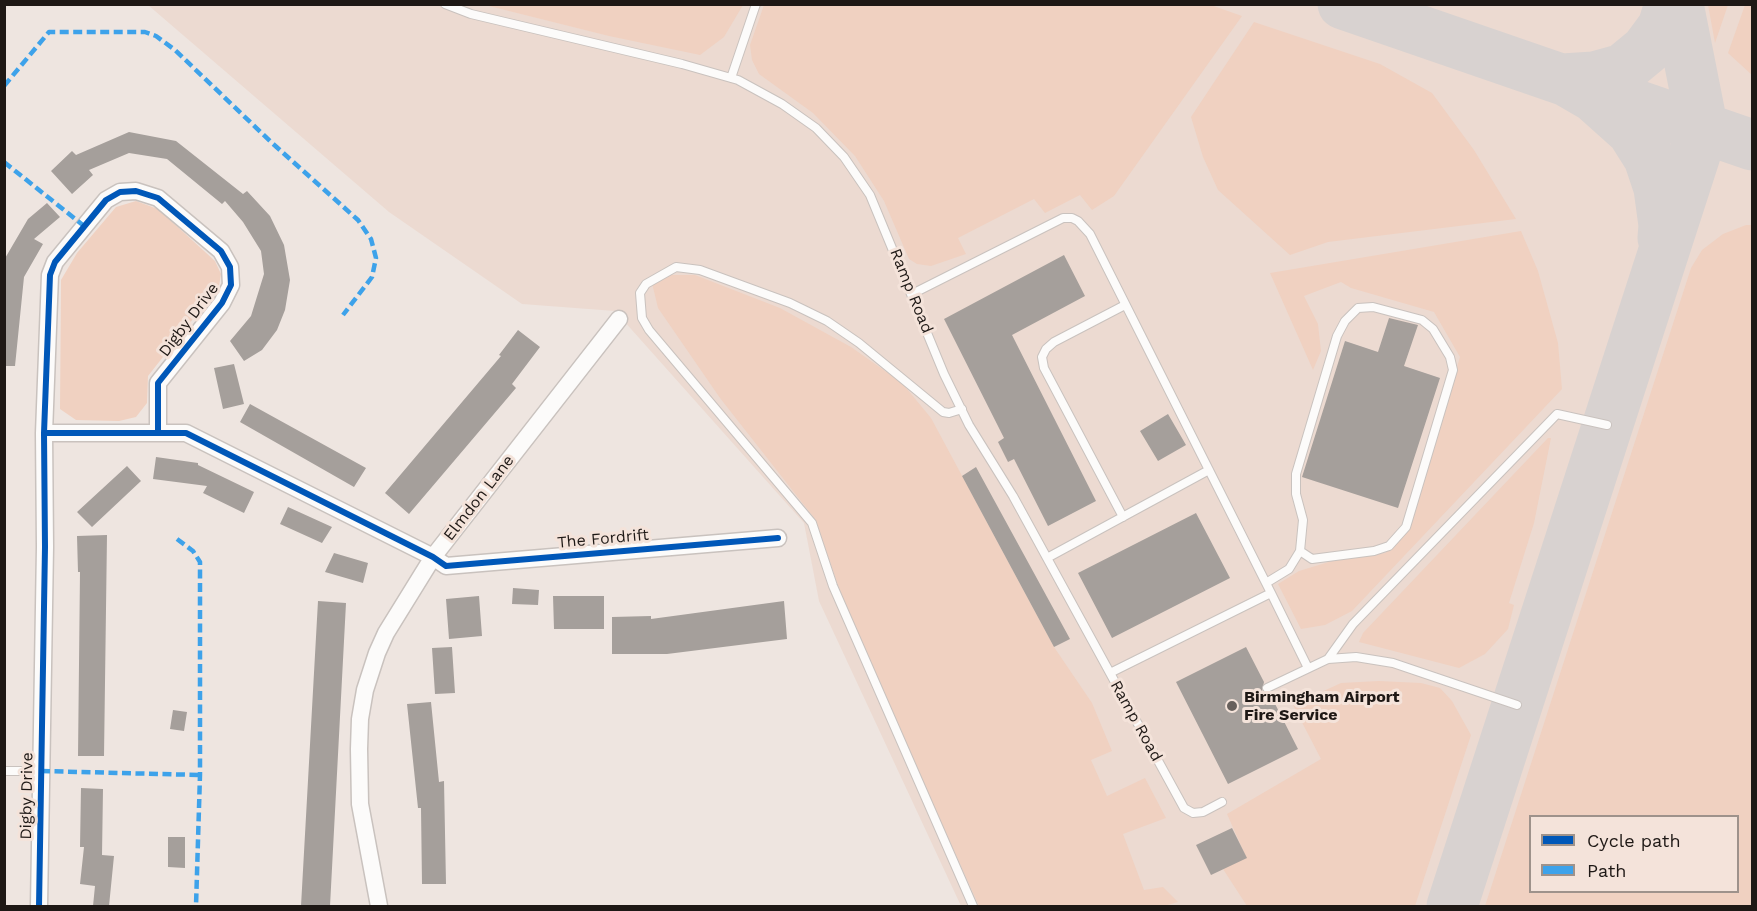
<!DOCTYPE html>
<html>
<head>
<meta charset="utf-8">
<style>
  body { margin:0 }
  #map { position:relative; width:1757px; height:911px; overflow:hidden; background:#eee5e0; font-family:"Work Sans",sans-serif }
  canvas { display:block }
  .frame { position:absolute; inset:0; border:6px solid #1e1815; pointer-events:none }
  .legend { position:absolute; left:1529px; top:815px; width:210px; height:78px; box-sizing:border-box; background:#f4e3da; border:2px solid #9e928b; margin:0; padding:8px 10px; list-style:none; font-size:18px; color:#1e1815 }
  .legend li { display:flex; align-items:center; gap:12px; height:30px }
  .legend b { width:30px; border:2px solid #9e928b }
</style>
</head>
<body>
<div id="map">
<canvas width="1757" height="911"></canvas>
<div class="frame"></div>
<ul class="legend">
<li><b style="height:8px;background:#0057b8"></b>Cycle path</li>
<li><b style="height:8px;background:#3da2ea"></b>Path</li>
</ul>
</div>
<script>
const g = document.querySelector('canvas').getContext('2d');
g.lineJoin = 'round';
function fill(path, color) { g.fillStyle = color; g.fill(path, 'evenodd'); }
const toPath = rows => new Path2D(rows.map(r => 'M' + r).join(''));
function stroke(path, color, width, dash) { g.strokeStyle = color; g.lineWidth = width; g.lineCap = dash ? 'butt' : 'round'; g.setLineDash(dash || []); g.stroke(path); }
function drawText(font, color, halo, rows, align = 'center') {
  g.font = font + ' "Work Sans",sans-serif'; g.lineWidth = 6; g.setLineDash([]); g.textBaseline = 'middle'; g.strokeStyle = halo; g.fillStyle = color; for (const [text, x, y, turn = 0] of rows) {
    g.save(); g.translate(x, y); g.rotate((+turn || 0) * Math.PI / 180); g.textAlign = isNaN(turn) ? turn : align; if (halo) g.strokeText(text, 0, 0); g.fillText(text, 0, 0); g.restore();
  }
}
fill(toPath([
  [148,5,1752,5,1752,906,961,906,819,601,804,523,615,311,522,304,389,212],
  [1530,816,1738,816,1738,892,1530,892]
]), '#ecdad1');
fill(toPath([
  [1208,4,1242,16,1114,196,1092,210,1080,195,1045,213,1034,199,958,238,966,254,931,266,917,264,909,259,884,201,855,156,813,113,759,74,752,60,750,45,764,5],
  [485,5,743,4,743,5,724,37,700,55,609,36],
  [1708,5,1728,5,1715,43],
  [1745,5,1752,5,1752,75,1728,53],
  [1254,22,1380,64,1432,93,1474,150,1516,219,1328,242,1290,255,1218,190,1203,157,1191,117],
  [136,201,158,209,215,261,221,274,219,286,148,376,147,403,136,417,119,421,76,420,60,409,61,280,77,253,116,207],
  [1746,225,1752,225,1752,906,1485,906,1691,268,1702,250,1723,234],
  [1530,816,1738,816,1738,892,1530,892],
  [1521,231,1538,271,1558,343,1562,389,1352,611,1325,625,1301,629,1278,584,1299,571,1332,561,1385,553,1398,542,1409,528,1460,357,1434,312,1351,288,1341,282,1304,296,1318,324,1321,351,1313,370,1270,273],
  [666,275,695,275,780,308,851,347,902,383,931,418,1054,647,1092,703,1112,751,1091,760,1107,796,1145,778,1166,818,1123,834,1144,890,1163,887,1178,902,1164,906,979,906,852,625,815,519,720,398,658,308,652,283],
  [1548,438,1551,438,1534,523,1509,603,1514,605,1508,629,1485,654,1459,668,1359,642,1363,633],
  [1379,681,1421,683,1440,688,1452,701,1471,735,1415,906,1247,906,1223,869,1246,857,1227,814,1321,759,1293,705,1341,683]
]), '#f0d1c1');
stroke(toPath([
  [1343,4,1752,145],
  [1663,238,1664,225,1659,188,1649,158,1632,131,1594,97,1563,79,1594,77,1623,69,1646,50,1663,27,1670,4],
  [1452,906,1695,155,1700,115,1678,4]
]), '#d8d2d0', 51);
fill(toPath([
  [129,132,176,141,243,194,247,191,270,216,284,245,290,280,285,310,277,330,262,350,244,361,230,341,251,316,264,274,261,251,243,222,225,201,222,204,167,159,129,153,89,170,93,175,72,194,51,171,72,151,76,155],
  [47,203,60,217,34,239,43,244,24,277,15,366,4,366,4,260,28,219],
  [1064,255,1085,296,1012,335,1096,501,1048,526,1014,459,1008,462,998,442,1004,438,944,319],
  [1389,318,1418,325,1404,366,1440,378,1398,508,1302,477,1345,341,1378,352],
  [518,330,540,347,512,384,516,388,409,514,385,493,501,356,499,355],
  [234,364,244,404,223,409,214,368],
  [250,404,366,468,354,487,240,422],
  [1168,414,1186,445,1158,461,1140,431],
  [156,457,198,463,198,465,254,492,244,513,203,493,207,486,153,479],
  [127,466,141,481,92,527,77,512],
  [976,467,1070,639,1054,647,962,476],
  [288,507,332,527,322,543,280,524],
  [1196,513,1230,578,1112,638,1078,573],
  [107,535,104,756,78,756,80,572,78,572,77,536],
  [334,553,368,563,363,583,325,572],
  [513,588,539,590,538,605,512,604],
  [479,596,482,636,449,639,446,599],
  [553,596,604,596,604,629,554,629],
  [318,601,346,603,330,906,301,906],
  [784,601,787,639,667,654,612,654,612,617,651,616,651,619],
  [452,647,455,693,435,694,432,648],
  [1246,647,1264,682,1262,691,1270,694,1298,749,1228,784,1176,682],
  [431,702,439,782,444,781,446,884,422,884,421,808,418,808,407,704],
  [173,710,187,712,184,731,170,729],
  [81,788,103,789,102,855,114,856,109,906,93,906,95,886,80,884,84,847,80,847],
  [1232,828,1247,858,1211,875,1196,845],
  [168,837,185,837,185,868,168,867]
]), '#a59f9b');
const service = toPath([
  [445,4,471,14,682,64,738,80,782,104,816,128,844,157,870,195,944,374,969,425,1013,496,1184,808,1193,813,1203,812,1222,802],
  [731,78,756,4],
  [912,294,1063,218,1072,218,1078,221,1090,234,1271,593,1110,673],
  [962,409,949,413,943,412,859,343,827,321,790,303,700,270,676,267,646,284,640,293,642,318,649,330,812,523,833,586,973,906],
  [1123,517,1044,368,1042,357,1046,349,1054,342,1125,305],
  [1047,558,1209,470],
  [1266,583,1289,569,1300,551,1303,520,1296,494,1296,474,1337,336,1345,321,1358,308,1373,307,1422,320,1433,329,1450,357,1453,370,1406,527,1389,546,1374,551,1312,559,1300,551],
  [1271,593,1308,668],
  [1328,659,1353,624,1557,414,1607,425],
  [1267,688,1328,659,1356,657,1393,663,1517,705],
  [4,771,41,771]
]);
const minor = toPath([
  [44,433,186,433,433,557,446,566,778,538],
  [39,906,45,547,44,433,50,275,55,262,106,200,120,192,136,191,158,198,221,251,230,267,231,285,222,303,158,383,158,433],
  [379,906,360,804,359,749,360,719,365,690,377,653,386,633,433,557,619,319]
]);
stroke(service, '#c9c2be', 10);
stroke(minor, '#c9c2be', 19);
stroke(service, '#fcfbfa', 8);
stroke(minor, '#fcfbfa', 16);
stroke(toPath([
  [4,86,49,32,145,32,156,36,175,50,271,142,358,220,371,239,376,258,372,277,343,315],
  [4,162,84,226],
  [177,539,193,551,200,562,200,775,196,906],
  [41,771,200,775]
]), '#3da2ea', 4.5, [9, 4.5]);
stroke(toPath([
  [44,433,186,433,433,557,446,566,778,538],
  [39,906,45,547,44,433,50,275,55,262,106,200,120,192,136,191,158,198,221,251,230,267,231,285,222,303,158,383,158,433]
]), '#0057b8', 6);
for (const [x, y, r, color] of [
  [1232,706,6,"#67605c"]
]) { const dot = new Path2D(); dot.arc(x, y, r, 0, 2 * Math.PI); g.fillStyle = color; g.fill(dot); stroke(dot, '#f4e3da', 2); }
drawText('16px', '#1e1815', '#f4e3da', [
  ["Ramp Road",911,291,68],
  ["Digby Drive",189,320,-53],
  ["Elmdon Lane",479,498,-52],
  ["The Fordrift",603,539,-5],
  ["Ramp Road",1136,721,61],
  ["Digby Drive",27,796,-89]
]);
drawText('bold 16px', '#1e1815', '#f4e3da', [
  ["Birmingham Airport",1244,697],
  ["Fire Service",1244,715]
], 'left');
</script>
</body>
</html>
